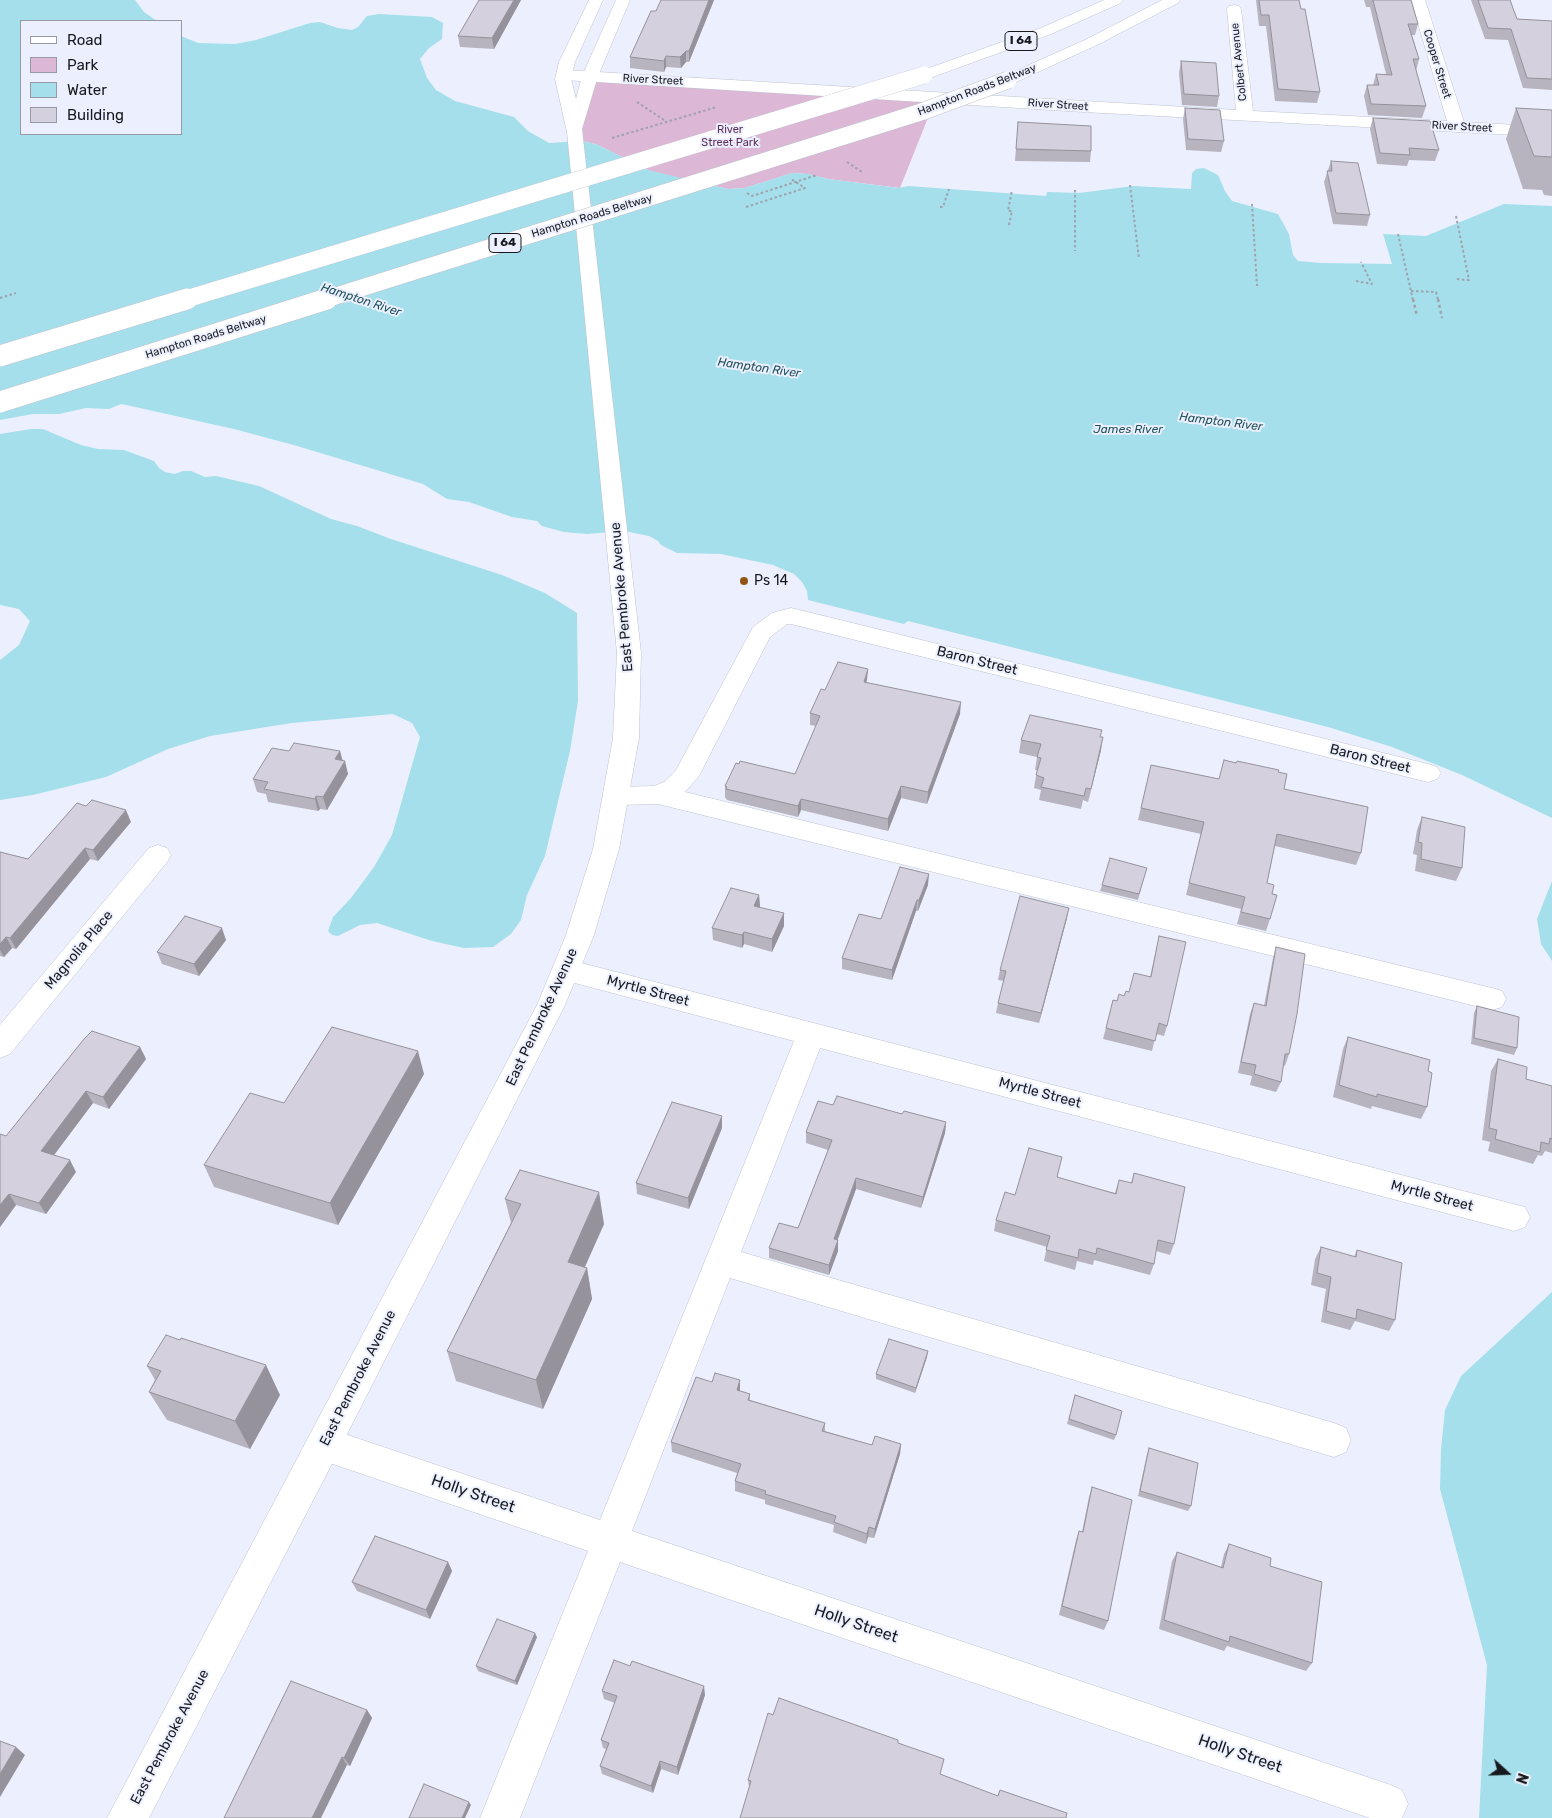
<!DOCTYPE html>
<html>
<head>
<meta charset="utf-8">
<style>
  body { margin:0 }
  #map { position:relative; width:1552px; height:1818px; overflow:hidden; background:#ecf0fe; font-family:Rubik,sans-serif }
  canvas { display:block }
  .legend { position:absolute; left:20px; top:20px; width:162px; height:115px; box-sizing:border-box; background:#ecf0fe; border:1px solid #979aa4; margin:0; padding:6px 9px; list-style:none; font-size:15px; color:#17191d }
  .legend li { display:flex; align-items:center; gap:10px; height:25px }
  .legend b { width:25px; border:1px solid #979aa4 }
  .north { position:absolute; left:1482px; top:1748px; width:50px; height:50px; -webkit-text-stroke:4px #ecf0fe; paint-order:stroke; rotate:110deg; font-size:14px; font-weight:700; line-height:20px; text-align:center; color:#17191d }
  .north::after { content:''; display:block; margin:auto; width:18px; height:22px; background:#17191d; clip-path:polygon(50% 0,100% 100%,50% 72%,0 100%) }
</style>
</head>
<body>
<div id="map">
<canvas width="1552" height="1818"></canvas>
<ul class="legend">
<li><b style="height:6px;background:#fff"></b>Road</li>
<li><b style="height:14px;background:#dcb7d6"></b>Park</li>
<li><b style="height:14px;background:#a4dfeb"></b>Water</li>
<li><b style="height:14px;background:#d5d0de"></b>Building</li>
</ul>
<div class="north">N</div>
</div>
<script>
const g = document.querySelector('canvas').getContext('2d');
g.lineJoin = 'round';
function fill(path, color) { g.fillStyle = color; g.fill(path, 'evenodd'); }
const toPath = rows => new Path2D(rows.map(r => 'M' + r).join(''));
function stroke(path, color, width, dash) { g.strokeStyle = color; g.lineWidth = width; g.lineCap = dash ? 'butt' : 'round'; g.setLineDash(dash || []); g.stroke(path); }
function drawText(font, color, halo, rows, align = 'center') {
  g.font = font + ' Rubik,sans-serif'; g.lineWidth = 4; g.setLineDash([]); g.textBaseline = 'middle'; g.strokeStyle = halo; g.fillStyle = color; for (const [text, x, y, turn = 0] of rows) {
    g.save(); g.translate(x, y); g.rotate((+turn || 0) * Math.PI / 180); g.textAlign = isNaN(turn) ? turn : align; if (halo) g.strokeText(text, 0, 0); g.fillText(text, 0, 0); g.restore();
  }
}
fill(toPath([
  [588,76,937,95,900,188,828,179,808,174,792,173,745,188,728,189,663,175,648,170,596,144,581,141,580,118]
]), '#dcb7d6');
fill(toPath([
  [0,0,135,0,144,12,157,21,21,21,21,134,181,134,181,36,198,43,235,44,256,40,310,23,320,22,338,28,352,30,358,27,367,16,379,14,432,17,443,23,442,39,429,48,420,59,427,78,436,90,455,101,514,117,528,131,549,143,581,141,596,144,648,170,728,189,745,188,792,173,808,174,828,179,899,188,908,186,1046,196,1047,192,1079,193,1133,186,1191,189,1192,173,1196,169,1204,168,1218,175,1225,191,1232,201,1278,214,1289,234,1293,255,1298,261,1321,263,1392,264,1383,234,1426,236,1504,204,1552,206,1552,818,1462,775,1392,747,1328,727,908,621,904,624,808,600,807,591,802,582,794,574,773,565,721,554,677,553,661,545,658,541,649,536,624,531,587,534,564,532,542,526,537,521,512,517,469,502,447,499,423,484,297,446,238,430,131,406,121,404,109,409,86,408,59,414,33,414,0,420],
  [31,429,43,429,81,445,98,449,124,450,154,461,159,468,165,472,175,474,183,471,191,471,205,477,216,476,259,486,331,519,357,526,391,539,502,575,545,593,577,613,578,701,570,751,545,856,527,895,521,920,511,934,493,947,464,948,432,941,377,923,360,925,338,936,332,935,328,931,333,917,351,898,374,867,392,835,420,737,412,723,393,714,292,723,210,736,168,749,106,777,33,795,0,800,0,660,19,645,30,621,19,609,0,605,0,434],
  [1552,881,1552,961,1541,944,1537,919],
  [1552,1292,1552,1818,1479,1818,1487,1665,1440,1489,1441,1449,1445,1410,1461,1376]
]), '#a4dfeb');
const minor = toPath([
  [1411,0,1425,0,1464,122,1552,127,1552,137,1084,112,564,80,558,78,556,75,558,72,564,70,1236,110,1227,9,1229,6,1234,5,1239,6,1241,9,1253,111,1447,121,1411,0],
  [791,608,1428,764,1437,767,1441,773,1437,779,1428,782,791,624,787,624,770,637,699,776,685,792,1492,988,1502,991,1506,999,1502,1007,1492,1010,658,804,617,805,608,803,604,796,608,789,617,787,654,786,664,782,676,770,753,627,772,613,791,608],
  [158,845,167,848,171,855,167,862,10,1054,0,1058,0,1025,149,848,158,845],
  [566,959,1525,1207,1530,1217,1525,1227,1514,1231,820,1048,741,1252,1334,1423,1346,1428,1351,1440,1346,1452,1334,1457,730,1278,632,1531,1388,1784,1402,1790,1408,1804,1402,1818,1370,1818,620,1562,520,1818,480,1818,588,1551,324,1461,312,1456,306,1444,312,1432,324,1427,600,1520,794,1041,556,978,552,970,556,962,566,959]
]);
const major = toPath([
  [589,0,603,0,575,62,571,79,576,99,582,76,616,0,630,0,598,76,582,129,641,653,639,738,619,849,594,935,565,1005,336,1456,149,1818,107,1818,537,1005,566,935,593,849,613,738,617,653,567,132,555,79,559,62,589,0]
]);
const highway = toPath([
  [1104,0,1123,0,1121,3,1051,34,930,78,924,80,918,78,916,75,918,72,1041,28,1104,0],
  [1162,0,1180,0,1178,3,1097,45,1014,83,1008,85,1002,83,1000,80,1002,77,1087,39,1162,0]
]);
stroke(minor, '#bec2cf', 1);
stroke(major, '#bec2cf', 1);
stroke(highway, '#bec2cf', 1);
stroke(toPath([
  [637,102,667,122],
  [612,138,717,107],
  [847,162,862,172],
  [1130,185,1139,259],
  [1075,190,1075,251],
  [747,193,752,196,817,175],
  [1252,204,1257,286],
  [746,207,805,188,791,179],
  [940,207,943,207,949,189],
  [1456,216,1469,280,1456,279],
  [1009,225,1012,211,1008,211,1012,190],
  [1398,234,1413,300],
  [1356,281,1372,284,1361,262],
  [1411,291,1436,292,1438,300],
  [0,298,16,293]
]), '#9fa2ac', 2, [2.5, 2.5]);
stroke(toPath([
  [1413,299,1417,316],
  [1438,299,1442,318]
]), '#9fa2ac', 2.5, [3, 3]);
fill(minor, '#fff');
fill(major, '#fff');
fill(highway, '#fff');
const highwayBridgeFar1 = toPath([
  [183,300,924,75],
  [323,300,921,112,1008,80]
]);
const highwayBridge = toPath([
  [0,356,187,299],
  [0,402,327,299]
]);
stroke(highwayBridgeFar1, '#bec2cf', 18, []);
stroke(highwayBridge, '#bec2cf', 22, []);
stroke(highwayBridgeFar1, '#fff', 17);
stroke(highwayBridge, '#fff', 21);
fill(toPath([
  [521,0,494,49,460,47,458,36],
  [714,0,689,62,686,62,681,68,666,67,664,72,630,68,630,57,656,11],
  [1256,0,1299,0,1320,92,1317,103,1275,101,1266,26,1259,26],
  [1364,0,1411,0,1418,24,1415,35,1412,35,1419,59,1416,71,1426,106,1422,118,1368,115,1364,96,1367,85,1373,85,1376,74,1386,74,1370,7,1366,7],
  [1471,0,1510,0,1517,19,1552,21,1552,90,1523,88,1508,40,1485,39],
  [1181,61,1219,96,1217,107,1182,105,1179,73],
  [1185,108,1224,141,1221,152,1186,150,1183,119],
  [1516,108,1552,110,1552,196,1544,195,1542,190,1523,189,1506,139],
  [1373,118,1439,150,1435,161,1409,160,1407,166,1377,164,1370,129],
  [1018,122,1091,151,1090,162,1015,161],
  [1331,161,1370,215,1367,226,1333,224,1324,182],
  [868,669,866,682,960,714,927,804,901,798,888,831,801,810,798,817,727,800,726,798,725,798,725,786,795,774,816,726,810,725,810,713,825,690],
  [1101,737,1101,750,1088,802,1083,800,1081,809,1039,800,1041,790,1034,788,1037,770,1035,770,1037,757,1019,753,1021,740],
  [289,751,340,751,343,761,348,774,327,810,320,809,318,811,268,802,266,794,257,792,253,779],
  [1224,760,1278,772,1284,789,1361,853,1356,865,1275,846,1267,883,1272,894,1270,919,1266,931,1237,924,1241,909,1186,895,1201,834,1138,820,1151,765,1219,779],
  [1422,817,1462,868,1456,881,1415,871,1417,855,1413,854,1417,830],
  [131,822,98,861,90,859,16,949,12,948,4,957,0,956,0,852,28,859],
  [1145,874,1138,900,1100,891,1102,885],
  [928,885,918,911,916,911,892,980,842,969,842,958,881,919],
  [759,895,760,907,784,926,772,952,744,944,742,948,713,940,712,928],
  [1067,918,1039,1023,996,1013,998,1003,1004,981,998,980,1000,970],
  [1159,936,1167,1026,1164,1036,1156,1034,1152,1051,1103,1039,1113,1000,1117,1001,1150,977],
  [226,940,199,976,162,964,157,952],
  [1276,947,1289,1054,1285,1066,1283,1065,1281,1082,1276,1092,1250,1085,1252,1076,1238,1073,1250,1014,1254,1003,1264,1006,1273,958],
  [1477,1006,1517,1048,1514,1055,1471,1044,1474,1013],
  [1348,1037,1428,1071,1427,1107,1421,1119,1372,1106,1371,1109,1333,1097,1343,1049],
  [140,1047,146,1059,109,1109,93,1103,54,1155,76,1172,46,1214,16,1205,0,1227,6,1136],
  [1498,1059,1526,1079,1552,1086,1552,1153,1545,1151,1542,1156,1538,1155,1533,1164,1488,1151,1490,1142,1482,1140,1491,1071],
  [424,1074,338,1225,214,1187,204,1165,284,1103],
  [833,1105,902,1114,946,1122,945,1133,921,1208,856,1189,837,1240,838,1240,838,1251,829,1275,769,1258,769,1248,798,1228,828,1150,806,1143,806,1132],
  [722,1128,689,1209,637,1194,636,1183],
  [1062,1157,1057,1178,1115,1193,1119,1180,1131,1183,1134,1173,1174,1244,1170,1255,1156,1251,1154,1264,1150,1275,1094,1260,1093,1265,1077,1261,1075,1270,1044,1261,1047,1247,994,1231,996,1220,1015,1195],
  [505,1199,604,1224,585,1267,587,1268,592,1299,543,1409,456,1381,447,1351,511,1223],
  [1321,1247,1354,1257,1357,1250,1395,1320,1389,1331,1355,1321,1350,1330,1321,1322,1326,1289,1311,1285,1315,1259],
  [927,1357,915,1393,876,1379,876,1374],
  [147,1366,280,1395,250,1449,167,1420,149,1392,155,1380],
  [740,1380,740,1391,750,1394,750,1400,825,1423,825,1431,872,1445,901,1444,900,1454,874,1538,868,1537,866,1544,833,1532,834,1525,765,1504,765,1500,735,1491,735,1481,737,1473,672,1452,671,1442],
  [1075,1395,1116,1435,1114,1440,1067,1424],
  [1149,1448,1191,1506,1188,1511,1138,1496,1147,1454],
  [1092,1487,1108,1621,1104,1630,1059,1615,1076,1540,1079,1531,1082,1532,1089,1497],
  [1229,1544,1270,1566,1312,1663,1306,1671,1227,1646,1224,1651,1159,1629,1172,1561,1177,1552,1221,1567,1224,1554],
  [448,1562,452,1571,430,1619,357,1591,352,1582],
  [537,1637,517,1685,478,1671,476,1666],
  [602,1691,705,1695,678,1775,661,1769,653,1793,602,1774,600,1766,606,1749,603,1748,601,1740,615,1703,604,1699],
  [367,1710,372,1718,350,1766,347,1765,224,1818],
  [773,1715,898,1743,940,1774,997,1796,1000,1790,1067,1813,749,1787,748,1780]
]), '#b7b3bf');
fill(toPath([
  [514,0,521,0,494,49,492,38],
  [709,0,714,0,689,62,689,51],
  [686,51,686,62,681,68,680,57],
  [666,56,666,67,664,72,664,61],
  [868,669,867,680,863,693,864,682],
  [961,702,960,714,927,804,928,792],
  [1103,737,1101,750,1088,802],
  [340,751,343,764,345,761,348,774,327,810,323,797,335,759],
  [901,786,901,798,888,831,888,819],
  [316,796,320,809,318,811,315,799],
  [801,799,801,810,798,817,798,806],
  [126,810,131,822,98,861,93,850],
  [85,848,90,859,16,949,10,938],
  [929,874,928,885,918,911,919,900],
  [759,895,760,907,754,906],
  [917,900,916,911,892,980,892,970],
  [1069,908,1067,918,1039,1023,1041,1013],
  [784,913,784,926,772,952,772,939],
  [222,928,226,940,199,976,194,964],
  [744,932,744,944,742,948,742,935],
  [6,937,12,948,4,957,0,950,0,944],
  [140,1047,146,1059,109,1109,103,1097],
  [418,1051,424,1074,338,1225,330,1203],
  [86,1091,93,1103,48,1163,41,1151],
  [722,1116,722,1128,689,1209,688,1198],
  [946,1122,945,1133,921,1208,923,1197],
  [70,1160,76,1172,46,1214,39,1203],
  [856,1178,856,1189,834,1250,834,1239],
  [599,1192,604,1224,573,1293,568,1262],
  [9,1194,16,1205,0,1227,0,1205],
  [838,1240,838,1251,829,1275,829,1265],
  [587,1268,592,1299,543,1409,536,1380],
  [928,1351,927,1357,915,1393,916,1388],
  [266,1365,280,1395,250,1449,235,1421],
  [740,1380,740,1391,737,1390],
  [901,1444,900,1454,874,1538,875,1529],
  [869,1527,868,1537,866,1544,867,1534],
  [448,1562,452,1571,430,1619,426,1610],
  [535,1633,537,1637,517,1685,515,1681],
  [704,1686,705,1695,678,1775,677,1767],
  [367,1710,372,1718,350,1766,344,1758],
  [16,1747,25,1755,0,1797,0,1774],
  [342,1757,347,1765,321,1818,312,1818],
  [660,1761,661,1769,653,1793,651,1786],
  [469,1802,471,1805,465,1818,462,1818]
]), '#95929b');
const building = toPath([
  [479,0,514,0,492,38,458,36,479,0],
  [661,0,709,0,689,51,686,51,680,57,666,56,664,61,630,57,651,11,656,11,661,0],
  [1259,0,1299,0,1301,9,1305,9,1320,92,1278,89,1269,15,1261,15,1259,0],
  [1373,0,1411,0,1418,24,1408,24,1419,59,1413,59,1426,106,1371,104,1367,85,1379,85,1376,74,1392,75,1373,0],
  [1478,0,1510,0,1517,19,1552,21,1552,79,1527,78,1511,29,1488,28,1478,0],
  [1181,61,1216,63,1219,96,1184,94,1181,61],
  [1185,108,1220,110,1224,141,1188,139,1185,108],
  [1516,108,1552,110,1552,157,1534,156,1516,108],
  [1373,118,1430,121,1439,150,1409,148,1410,155,1380,153,1373,118],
  [1018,122,1091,126,1091,151,1016,149,1018,122],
  [1331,161,1358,163,1370,215,1336,213,1327,171,1332,171,1331,161],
  [838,662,868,669,864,682,961,702,928,792,901,786,888,819,801,799,798,806,726,789,727,787,725,786,736,763,739,764,740,761,795,774,820,716,810,713,821,689,825,690,838,662],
  [1030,715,1102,730,1100,737,1103,737,1091,789,1086,788,1084,796,1041,787,1044,778,1036,775,1041,758,1037,757,1041,744,1021,740,1030,715],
  [294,743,340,751,335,759,345,761,323,797,316,796,315,799,264,789,268,782,253,779,272,748,289,751,294,743],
  [1224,760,1236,763,1237,761,1279,770,1278,772,1287,774,1284,789,1368,807,1361,853,1277,834,1267,883,1274,885,1272,894,1277,895,1270,919,1241,912,1245,897,1189,883,1204,822,1141,808,1151,765,1219,779,1224,760],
  [92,800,126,810,93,850,85,848,10,938,6,937,0,944,0,852,28,859,77,803,86,806,92,800],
  [1422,817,1465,827,1462,868,1421,859,1422,843,1418,842,1422,817],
  [1110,858,1147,868,1139,894,1102,885,1110,858],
  [900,867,929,874,919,900,917,900,892,970,842,958,859,914,881,919,900,867],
  [731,888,759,895,754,906,784,913,772,939,744,932,742,935,712,928,731,888],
  [1020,896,1069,908,1041,1013,998,1003,1006,971,1000,970,1020,896],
  [185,916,222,928,194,964,157,952,185,916],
  [1159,936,1186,942,1167,1026,1159,1023,1155,1041,1106,1028,1113,1000,1117,1001,1119,994,1124,996,1126,991,1129,992,1134,973,1151,977,1159,936],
  [1276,947,1305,954,1297,1014,1289,1054,1285,1054,1281,1082,1254,1074,1256,1065,1241,1062,1254,1003,1266,1006,1276,947],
  [1477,1006,1519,1017,1517,1048,1474,1038,1477,1006],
  [332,1027,418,1051,330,1203,204,1165,250,1093,284,1103,332,1027],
  [92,1031,140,1047,103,1097,86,1091,41,1151,70,1160,39,1203,9,1194,0,1205,0,1134,6,1136,84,1039,92,1031],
  [1348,1037,1430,1060,1428,1071,1432,1073,1427,1107,1377,1094,1377,1097,1339,1085,1348,1037],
  [1498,1059,1527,1067,1526,1079,1552,1086,1552,1139,1550,1138,1549,1144,1541,1142,1540,1152,1495,1139,1497,1130,1489,1128,1498,1059],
  [837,1096,902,1114,904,1111,946,1122,923,1197,856,1178,834,1239,838,1240,829,1265,769,1248,779,1223,798,1228,832,1140,806,1132,818,1101,833,1105,837,1096],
  [672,1102,722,1116,688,1198,636,1183,672,1102],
  [1029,1148,1062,1157,1057,1177,1116,1194,1119,1180,1132,1183,1134,1173,1185,1187,1174,1244,1158,1240,1154,1264,1097,1248,1096,1254,1079,1249,1078,1258,1046,1250,1050,1236,996,1220,1005,1192,1015,1195,1029,1148],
  [520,1170,599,1192,568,1262,587,1268,536,1380,447,1351,521,1204,505,1199,520,1170],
  [1321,1247,1356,1257,1357,1250,1402,1263,1395,1320,1357,1309,1356,1319,1326,1311,1331,1277,1317,1273,1321,1247],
  [166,1335,180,1340,181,1338,266,1365,235,1421,149,1392,161,1371,147,1366,166,1335],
  [889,1339,928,1351,916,1388,876,1374,889,1339],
  [715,1373,740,1380,737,1390,750,1394,748,1400,825,1423,822,1431,872,1445,875,1436,901,1444,875,1529,869,1527,867,1534,834,1522,836,1516,765,1494,766,1491,735,1481,741,1464,671,1442,696,1377,712,1382,715,1373],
  [1075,1395,1122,1411,1116,1435,1069,1419,1075,1395],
  [1149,1448,1198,1463,1191,1506,1140,1491,1149,1448],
  [1092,1487,1132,1500,1108,1621,1062,1606,1079,1531,1083,1532,1092,1487],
  [375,1536,448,1562,426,1610,352,1582,375,1536],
  [1229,1544,1271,1558,1270,1566,1322,1582,1312,1663,1230,1636,1229,1642,1164,1620,1177,1552,1223,1568,1229,1544],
  [497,1619,535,1633,515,1681,476,1666,497,1619],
  [614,1660,630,1666,632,1661,704,1686,677,1767,660,1761,651,1786,600,1766,609,1743,601,1740,617,1696,602,1691,614,1660],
  [291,1681,367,1710,344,1758,342,1757,312,1818,224,1818,291,1681],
  [779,1698,898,1740,898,1743,944,1759,940,1774,998,1796,1000,1790,1067,1813,1066,1818,740,1818,751,1781,748,1780,768,1713,773,1715,779,1698],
  [0,1741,16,1747,0,1774,0,1741],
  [424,1784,469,1802,462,1818,409,1818,424,1784]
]);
fill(building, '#d5d0de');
stroke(building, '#95929b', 1);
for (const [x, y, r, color] of [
  [744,581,5,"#905414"]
]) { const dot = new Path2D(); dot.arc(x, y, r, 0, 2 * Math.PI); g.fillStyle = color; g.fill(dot); stroke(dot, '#ecf0fe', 2); }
drawText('11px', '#17191d', '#ecf0fe', [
  ["Colbert Avenue",1239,62,-96],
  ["Cooper Street",1437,64,73],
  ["River Street",653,80,3],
  ["Hampton Roads Beltway",977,90,-21],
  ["River Street",1058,105,4],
  ["River Street",1462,127,3],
  ["Hampton Roads Beltway",592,216,-17],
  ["Hampton Roads Beltway",206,337,-17]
]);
drawText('11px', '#5f2f59', '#ecf0fe', [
  ["River",730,130],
  ["Street Park",730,143]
]);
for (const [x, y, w] of [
  [1021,41,32],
  [505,243,32]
]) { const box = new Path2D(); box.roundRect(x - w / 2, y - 9.5, w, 19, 4); g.fillStyle = '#ecf0fe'; g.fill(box); stroke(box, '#17191d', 1); }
drawText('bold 12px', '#17191d', null, [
  ["I 64",1021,41],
  ["I 64",505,243]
]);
drawText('italic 12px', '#20515b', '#ecf0fe', [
  ["Hampton River",361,300,18],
  ["Hampton River",759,368,8],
  ["Hampton River",1221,422,7],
  ["James River",1128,430]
]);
drawText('14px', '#17191d', '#ecf0fe', [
  ["Ps 14",754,581]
], 'left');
drawText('14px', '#17191d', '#ecf0fe', [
  ["East Pembroke Avenue",622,597,-95],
  ["Baron Street",977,661,14],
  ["Baron Street",1370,759,14],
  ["Magnolia Place",79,950,-50],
  ["Myrtle Street",648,991,15],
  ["East Pembroke Avenue",542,1017,-65],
  ["Myrtle Street",1040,1093,15],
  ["Myrtle Street",1432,1196,15],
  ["East Pembroke Avenue",358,1378,-63],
  ["East Pembroke Avenue",170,1737,-62]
]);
drawText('16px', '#17191d', '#ecf0fe', [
  ["Holly Street",473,1494,19],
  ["Holly Street",856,1624,19],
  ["Holly Street",1240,1754,19]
]);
</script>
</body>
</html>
